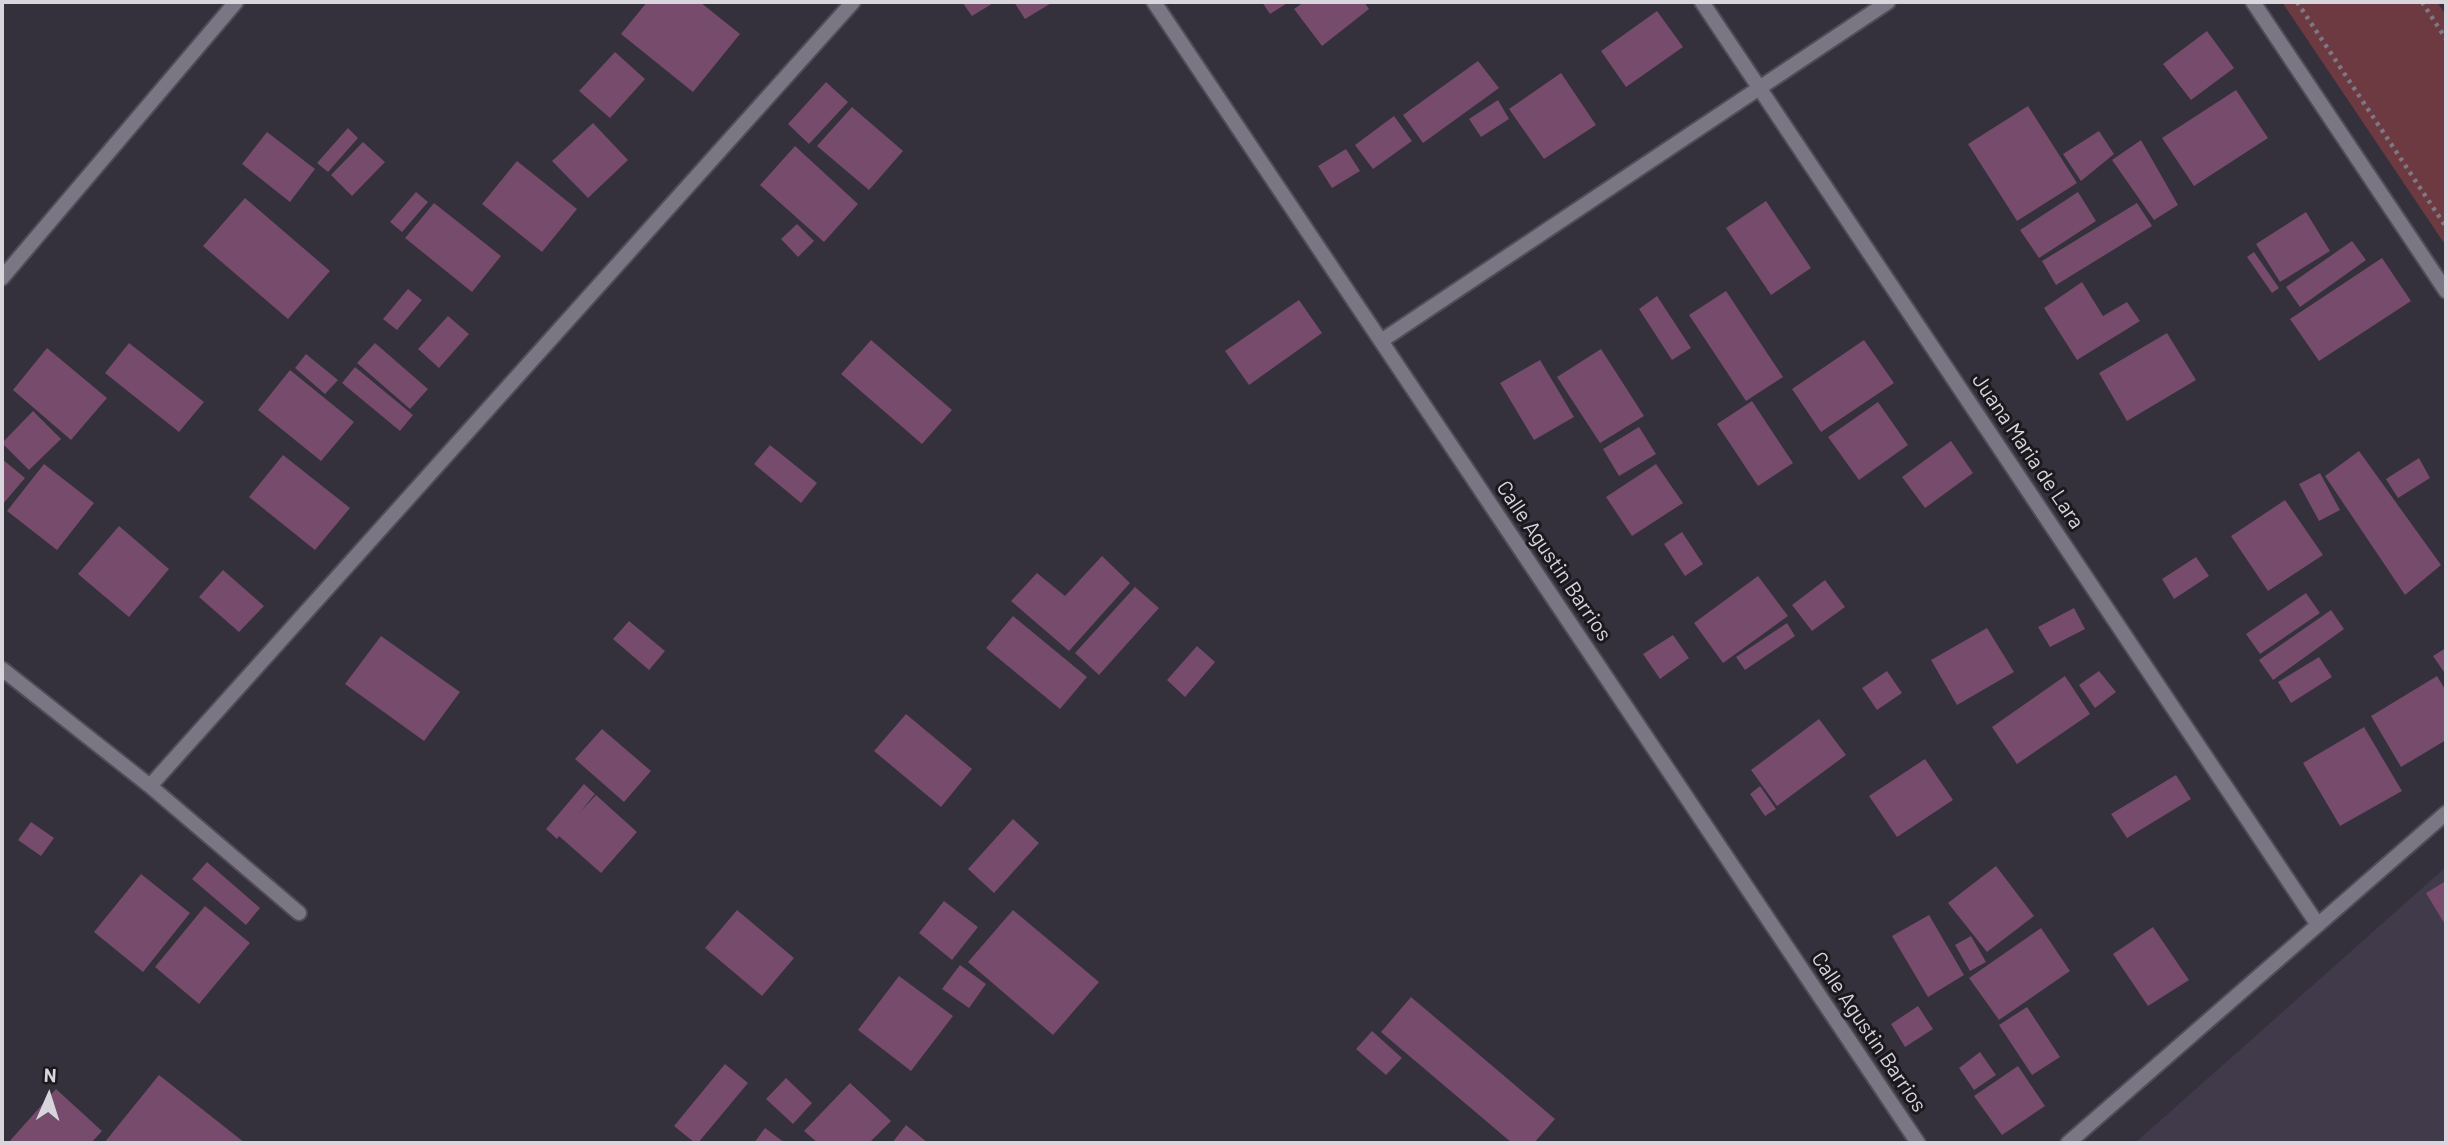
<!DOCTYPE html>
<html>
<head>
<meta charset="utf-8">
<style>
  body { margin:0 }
  #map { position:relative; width:2448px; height:1145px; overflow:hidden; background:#34303c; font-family:Barlow,sans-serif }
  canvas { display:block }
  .frame { position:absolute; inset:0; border:4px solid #d8d5dd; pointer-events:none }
  .north { position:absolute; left:14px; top:1061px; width:70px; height:70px; -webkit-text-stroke:5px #1b191e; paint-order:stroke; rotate:3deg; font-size:19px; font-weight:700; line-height:28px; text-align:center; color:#d8d5dd }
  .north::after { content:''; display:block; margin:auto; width:24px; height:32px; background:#d8d5dd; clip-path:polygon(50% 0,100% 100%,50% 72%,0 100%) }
</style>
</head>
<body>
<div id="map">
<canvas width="2448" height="1145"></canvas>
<div class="frame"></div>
<div class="north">N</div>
</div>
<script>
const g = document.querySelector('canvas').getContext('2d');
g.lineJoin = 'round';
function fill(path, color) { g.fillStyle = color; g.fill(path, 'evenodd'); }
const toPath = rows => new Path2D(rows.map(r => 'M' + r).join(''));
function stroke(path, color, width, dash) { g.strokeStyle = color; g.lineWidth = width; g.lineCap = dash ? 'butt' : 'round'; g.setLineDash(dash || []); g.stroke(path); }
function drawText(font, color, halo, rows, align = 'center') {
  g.font = font + ' Barlow,sans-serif'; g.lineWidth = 6; g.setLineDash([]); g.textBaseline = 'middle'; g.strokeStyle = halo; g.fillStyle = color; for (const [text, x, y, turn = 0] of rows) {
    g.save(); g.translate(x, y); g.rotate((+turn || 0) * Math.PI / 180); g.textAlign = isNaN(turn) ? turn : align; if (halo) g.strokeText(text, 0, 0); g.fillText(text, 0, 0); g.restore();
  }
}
fill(toPath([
  [2446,867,2446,1143,2135,1143]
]), '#413a4b');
fill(toPath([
  [2282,2,2437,2,2446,15,2446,246]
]), '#6d3a41');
fill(toPath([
  [647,2,700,2,740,34,693,92,621,34],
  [962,2,995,2,972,16],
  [1014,2,1053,2,1025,19],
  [1262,2,1289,2,1270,14],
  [1304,2,1364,2,1369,9,1322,46,1294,9],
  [1657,11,1683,47,1626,87,1601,51],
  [2207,31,2234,68,2191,100,2163,64],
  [615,52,645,79,610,118,579,91],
  [1478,61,1499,88,1423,143,1403,115],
  [1561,73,1596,125,1544,159,1509,109],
  [826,82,848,102,809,144,788,124],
  [2236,90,2268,138,2194,186,2162,138],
  [1498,100,1509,119,1481,137,1469,119],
  [2028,106,2077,183,2017,221,1968,144],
  [852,107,903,151,869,190,817,146],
  [1394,116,1412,141,1373,169,1355,145],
  [593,123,628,160,588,198,552,161],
  [348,128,358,138,328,172,317,163],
  [2099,131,2114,154,2081,181,2063,154],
  [267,132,315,169,290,202,242,164],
  [2141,140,2178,205,2154,220,2112,160],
  [363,142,385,162,352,196,331,175],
  [795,146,858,204,824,242,760,185],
  [1346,149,1360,171,1332,188,1318,166],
  [517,161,577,209,542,252,482,204],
  [416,192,428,202,402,232,390,222],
  [2078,192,2096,221,2039,258,2020,230],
  [245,198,330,271,288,319,203,246],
  [1766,201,1811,268,1771,295,1726,228],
  [434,203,501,256,472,292,405,238],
  [2137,203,2152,226,2056,285,2042,261],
  [2306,212,2330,251,2280,282,2256,244],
  [797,224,814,241,798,257,781,239],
  [2352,241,2366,260,2300,307,2286,287],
  [2254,252,2279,288,2272,293,2247,257],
  [2382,258,2411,301,2319,361,2290,319],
  [2082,282,2103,316,2127,302,2140,321,2077,360,2044,308],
  [408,289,422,300,397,330,383,319],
  [1726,291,1783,377,1746,401,1689,315],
  [1657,296,1691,348,1672,360,1639,309],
  [1299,300,1322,333,1249,385,1225,351],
  [448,316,469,334,439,368,418,349],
  [2167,333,2196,380,2127,421,2099,373],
  [871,340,952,410,922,444,841,374],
  [1864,340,1894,383,1821,432,1792,389],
  [129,343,204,402,179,432,105,373],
  [375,343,428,389,410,409,357,363],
  [47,348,107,398,71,440,13,390],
  [1601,349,1644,416,1600,443,1557,377],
  [306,354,338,380,325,394,295,368],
  [1540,360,1574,417,1534,440,1500,383],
  [355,367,413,415,400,431,342,383],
  [290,370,354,422,321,461,258,410],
  [1752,401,1793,463,1758,486,1717,424],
  [1878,402,1908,445,1859,480,1828,437],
  [33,411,61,439,29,470,2,443],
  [1639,427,1656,454,1619,476,1603,449],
  [1951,441,1973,473,1925,508,1902,477],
  [770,445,817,483,801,503,754,464],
  [2359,451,2441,565,2405,595,2325,476],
  [283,455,350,508,315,550,249,497],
  [2419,458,2430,478,2398,498,2386,479],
  [2,459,25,478,2,505],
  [44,464,94,503,57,550,7,511],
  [1656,464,1683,503,1632,536,1606,497],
  [2320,473,2340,510,2319,521,2299,484],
  [2285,500,2323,555,2268,591,2231,536],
  [119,526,169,569,129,617,78,574],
  [1682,532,1703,564,1685,576,1664,544],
  [1102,556,1130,583,1069,651,1011,601,1037,573,1065,596],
  [2196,557,2209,576,2174,599,2162,579],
  [223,570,264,606,239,632,199,597],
  [1758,576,1788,616,1723,663,1694,623],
  [1825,580,1845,607,1812,631,1792,605],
  [1135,587,1159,608,1099,675,1075,653],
  [2306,593,2320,613,2260,654,2246,634],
  [2074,608,2085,629,2050,647,2038,627],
  [2331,610,2344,629,2273,680,2259,660],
  [1013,616,1087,677,1060,709,986,648],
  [629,621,665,651,649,670,613,639],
  [1787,623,1795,636,1745,670,1736,657],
  [1987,628,2014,672,1957,705,1931,660],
  [1673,635,1689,658,1660,679,1643,654],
  [381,636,460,692,424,741,345,684],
  [1197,646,1215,662,1185,697,1167,680],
  [2446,648,2446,675,2433,656],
  [2319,657,2332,677,2291,703,2278,682],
  [1887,671,1902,693,1877,710,1862,688],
  [2099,671,2116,692,2095,708,2079,685],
  [2065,676,2090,714,2017,764,1992,727],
  [2437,676,2446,691,2446,740,2401,767,2371,716],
  [906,714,972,769,941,807,874,751],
  [1819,719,1846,755,1777,806,1751,770],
  [2364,727,2402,791,2340,826,2303,763],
  [602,729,651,771,624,802,575,759],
  [1925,759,1953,800,1897,837,1869,796],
  [2176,775,2191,799,2127,838,2111,814],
  [584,784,595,794,580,812,596,795,637,832,601,873,559,836,557,839,546,829],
  [1760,786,1776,809,1765,816,1750,794],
  [1013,819,1039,843,994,893,968,869],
  [31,822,54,838,41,856,18,840],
  [207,862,260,908,246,925,192,879],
  [1996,866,2034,916,1987,952,1948,903],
  [141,874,190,913,143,972,94,932],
  [2446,881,2446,926,2426,893],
  [944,901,978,927,952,960,919,933],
  [205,906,250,943,199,1004,155,967],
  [737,910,794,958,762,996,705,948],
  [1013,910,1099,982,1053,1035,968,962],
  [1929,915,1964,975,1928,997,1892,936],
  [2153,927,2189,980,2148,1006,2113,954],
  [2041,928,2070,971,1999,1020,1969,978],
  [1971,936,1986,962,1970,971,1955,945],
  [960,965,986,984,969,1008,942,989],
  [899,976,953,1016,911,1071,858,1030],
  [1411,997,1555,1119,1534,1143,1512,1143,1381,1032],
  [1918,1006,1933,1029,1905,1047,1891,1024],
  [2027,1007,2060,1057,2032,1075,1999,1025],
  [1372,1031,1402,1058,1386,1075,1356,1049],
  [1980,1052,1996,1075,1974,1090,1959,1068],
  [725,1064,748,1083,698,1143,695,1143,674,1126],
  [2018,1066,2045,1106,2002,1135,1974,1096],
  [159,1075,245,1143,104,1143],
  [786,1078,812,1103,793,1124,766,1099],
  [850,1083,891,1121,869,1143,818,1143,804,1131],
  [56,1089,102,1131,91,1143,8,1143],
  [906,1125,928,1143,892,1143],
  [765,1128,785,1143,754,1143]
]), '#764b6b');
const minor = toPath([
  [1154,2,1918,1143],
  [1702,2,2318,925],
  [2253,2,2446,291],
  [2,278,236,2],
  [1381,341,1888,2],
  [2,669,150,786,299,913],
  [150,786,853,2],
  [2068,1143,2446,813]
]);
stroke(minor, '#514d56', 18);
stroke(toPath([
  [2297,2,2446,227],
  [2422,2,2446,39]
]), '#7d7984', 4.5, [3.5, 5]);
stroke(minor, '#7b7684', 14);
drawText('21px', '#d8d5dd', '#1b191e', [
  ["Juana Maria de Lara",2028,451,56],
  ["Calle Agustin Barrios",1554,561,56],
  ["Calle Agustin Barrios",1869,1032,56]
]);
</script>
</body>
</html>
